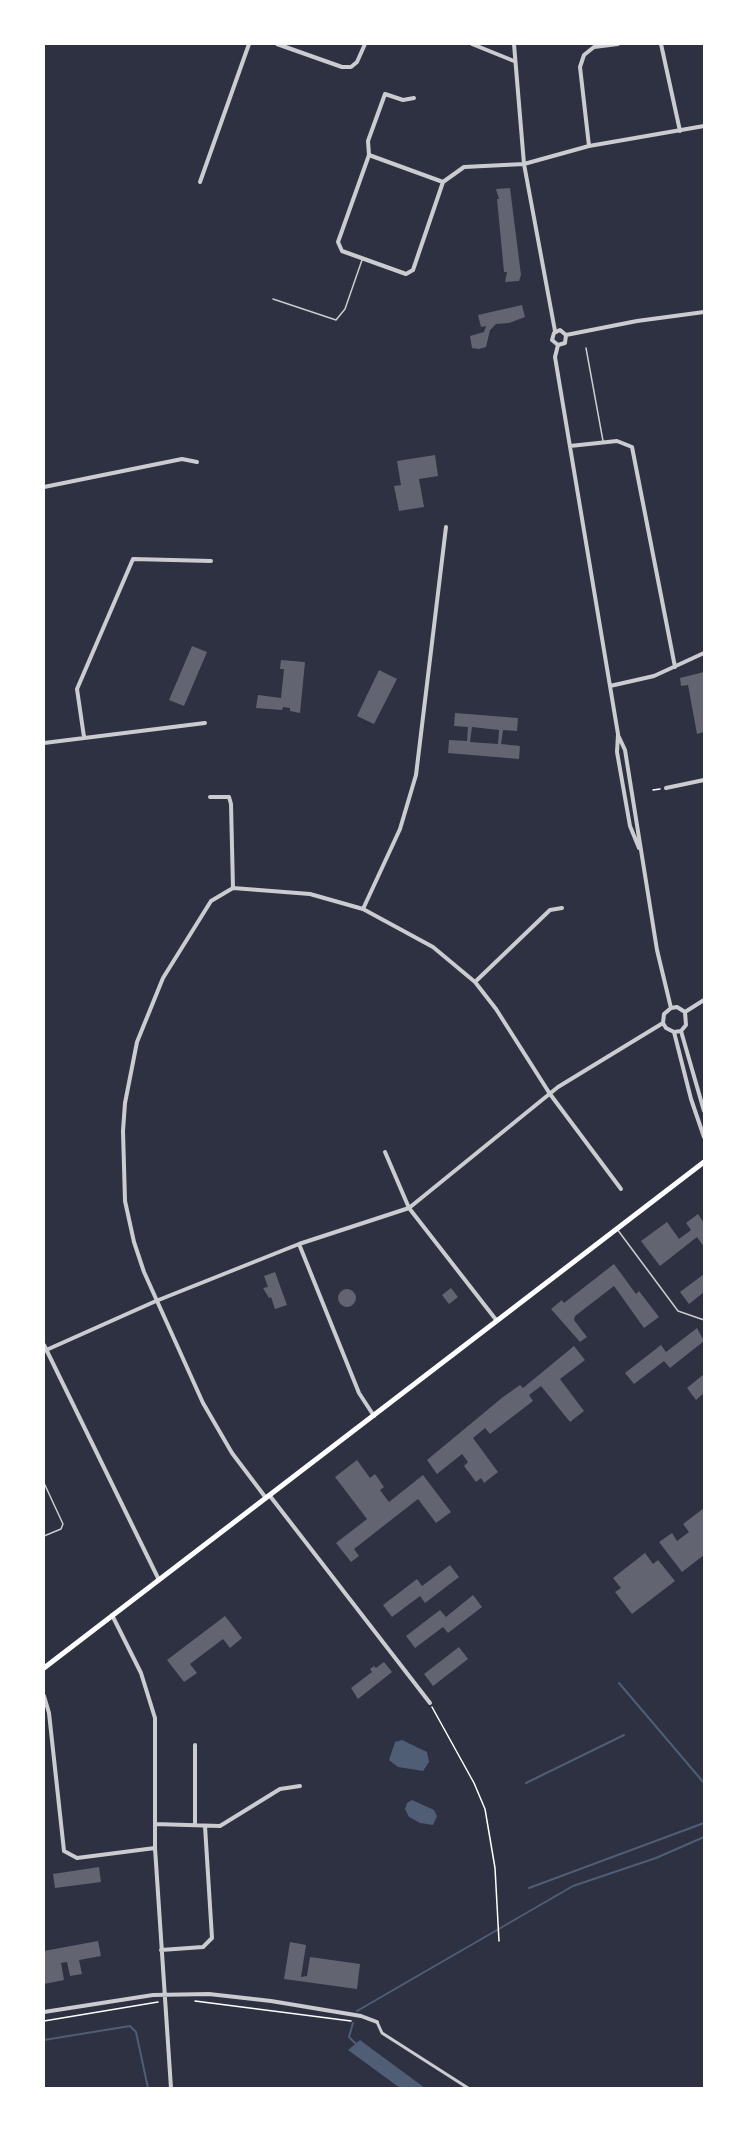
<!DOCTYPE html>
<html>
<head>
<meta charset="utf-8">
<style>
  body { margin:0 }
  #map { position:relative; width:748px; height:2132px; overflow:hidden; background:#2d3142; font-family:"Alegreya Sans",sans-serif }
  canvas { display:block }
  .frame { position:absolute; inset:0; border:45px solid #fff; pointer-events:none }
</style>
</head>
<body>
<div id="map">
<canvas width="748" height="2132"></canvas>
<div class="frame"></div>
</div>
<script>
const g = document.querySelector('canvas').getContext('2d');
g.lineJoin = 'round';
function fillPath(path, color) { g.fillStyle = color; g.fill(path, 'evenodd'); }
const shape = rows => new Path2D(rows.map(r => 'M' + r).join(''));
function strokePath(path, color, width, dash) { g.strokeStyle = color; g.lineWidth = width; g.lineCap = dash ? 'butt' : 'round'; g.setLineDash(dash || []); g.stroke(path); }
const water = shape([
  [402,1740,427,1752,429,1762,423,1771,398,1767,389,1760,395,1742],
  [412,1800,434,1810,437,1816,433,1825,420,1823,409,1817,405,1809,407,1803],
  [360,2040,372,2049,425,2088,400,2088,348,2050]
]);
const stream = shape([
  [619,1683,704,1783],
  [526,1783,624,1735],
  [529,1888,704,1823],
  [357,2011,573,1886,656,1858,704,1837],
  [353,2023,349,2037,356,2044],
  [44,2040,130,2026,136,2032,148,2088]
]);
const building = shape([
  [510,188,521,275,519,281,505,282,507,272,504,272,497,199,499,199,496,189],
  [522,305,525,317,509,323,496,324,490,330,486,347,479,349,472,348,470,336,484,332,486,326,481,327,478,315],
  [435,455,438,476,419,479,424,507,399,511,394,486,401,485,397,461],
  [192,646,207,652,184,706,169,700],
  [281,660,305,662,300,713,290,711,290,708,283,707,282,710,256,708,258,695,281,698,284,669,280,669],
  [379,670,397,679,374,724,357,716],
  [704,672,704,732,697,734,688,685,681,686,680,678],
  [455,713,518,718,517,731,503,730,501,744,520,746,519,759,448,753,449,740,467,741,468,727,454,726],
  [472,727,499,730,498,744,470,742],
  [698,1214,704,1223,704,1247,697,1237,660,1266,641,1241,667,1222,679,1239,691,1230,686,1223],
  [614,1264,636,1294,639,1291,659,1317,644,1328,614,1286,575,1316,574,1320,587,1337,580,1342,551,1309,562,1300,564,1303],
  [275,1272,287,1305,275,1309,271,1297,269,1298,263,1288,268,1287,264,1276],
  [704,1274,704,1292,689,1304,680,1292],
  [451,1288,458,1297,449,1304,442,1295],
  '338 1298a9 9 0 1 1 18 0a9 9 0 1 1-18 0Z',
  [697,1328,704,1341,670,1368,664,1361,634,1384,625,1373,661,1345,666,1352],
  [574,1346,585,1360,560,1379,584,1411,570,1422,541,1386,529,1395,533,1401,490,1434,485,1428,473,1438,498,1472,484,1483,481,1478,476,1482,464,1466,468,1462,462,1454,437,1474,427,1460,503,1397,520,1385,523,1388],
  [704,1374,704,1393,696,1400,687,1388],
  [357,1460,370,1478,375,1474,384,1487,380,1490,389,1502,423,1475,451,1512,436,1523,418,1499,354,1549,359,1556,351,1562,336,1543,367,1519,335,1477],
  [704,1508,704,1555,682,1572,659,1542,672,1533,677,1541,689,1532,683,1524],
  [645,1553,653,1564,658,1560,675,1581,632,1614,615,1592,621,1588,613,1578],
  [450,1565,459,1577,425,1603,420,1596,392,1617,383,1605,417,1579,422,1586],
  [473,1595,482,1607,448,1633,443,1627,415,1648,406,1636,440,1610,446,1617],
  [225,1616,242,1638,230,1648,223,1639,190,1664,197,1673,184,1682,167,1660],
  [459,1647,468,1659,433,1686,424,1674],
  [384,1662,392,1672,358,1699,351,1688,372,1672,370,1669,374,1666,376,1668],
  [99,1867,101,1882,55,1888,53,1874],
  [98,1941,101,1956,79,1960,82,1974,70,1976,67,1962,61,1963,64,1980,44,1984,44,1951],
  [290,1942,306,1945,301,1977,307,1976,310,1957,360,1964,357,1989,284,1979]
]);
const path = shape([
  [653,790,660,789],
  [432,1707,474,1783,485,1809,495,1868,499,1941],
  [195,2001,351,2021],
  [44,2021,158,2002]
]);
const service = shape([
  [273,299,336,320,345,309,362,260],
  [586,348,603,441],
  [617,1229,678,1311,704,1320],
  [44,1483,63,1524,61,1529,44,1536]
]);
const pedestrian = shape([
  [377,2022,382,2033,468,2088]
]);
const minor = shape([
  [277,44,342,67,351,67,357,62,365,44],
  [472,44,514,61],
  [514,44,524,164,555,331],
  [661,44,680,131],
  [589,146,580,67,584,55,594,47,618,44],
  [369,155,368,141,385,94,403,100,414,98],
  [200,182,249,44],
  [443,182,369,155,338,242,342,251,406,274,413,270,443,182,464,167,524,164,589,146,704,126],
  [566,335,637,321,704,312],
  [558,345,555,357,618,734,617,752,630,826,639,848],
  [558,345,552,340,554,333,560,330,566,335],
  [558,345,565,343,566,335],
  [570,446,617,441,632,447,675,667],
  [44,487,182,459,197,462],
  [610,686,654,676,704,653],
  [618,735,625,750,657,950,671,1008],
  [84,737,77,689,133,559,211,561],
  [44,743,205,723],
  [666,788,704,780],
  [210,797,229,797,231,804,233,888],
  [363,909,400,829,416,775,446,527],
  [475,982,550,910,562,908],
  [685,1012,704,1000],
  [663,1023,666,1028,674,1032,681,1031,686,1025,685,1012,677,1007,671,1008],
  [663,1023,664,1014,671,1008],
  [681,1031,704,1111],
  [674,1032,691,1099,704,1137],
  [385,1152,409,1208,497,1321],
  [299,1244,359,1393,374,1416],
  [44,1345,159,1580],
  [44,1351,156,1301,299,1244,409,1208,558,1087,663,1023],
  [270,1496,430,1703],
  [266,1498,232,1453,203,1403,144,1272,134,1242,125,1201,123,1131,125,1103,137,1042,163,978,211,901,233,888,310,894,363,909,433,947,475,982,496,1009,550,1094,621,1189],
  [112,1615,141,1673,155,1718,155,1848,171,2088],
  [44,1696,49,1713,64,1851,77,1858,155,1848],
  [195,1745,195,1825],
  [155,1824,220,1826,280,1789,300,1786],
  [161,1950,203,1947,212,1938,205,1826],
  [44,2012,153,1995,209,1994,271,2001,361,2016,377,2022]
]);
const secondary = shape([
  [44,1668,704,1162]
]);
fillPath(water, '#4f5d75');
strokePath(stream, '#4f5d75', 2);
fillPath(building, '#626471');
strokePath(path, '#fff', 1.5);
strokePath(service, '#caccd0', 1.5);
strokePath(pedestrian, '#caccd0', 3);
strokePath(minor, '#caccd0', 4);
strokePath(secondary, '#fff', 5);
</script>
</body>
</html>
